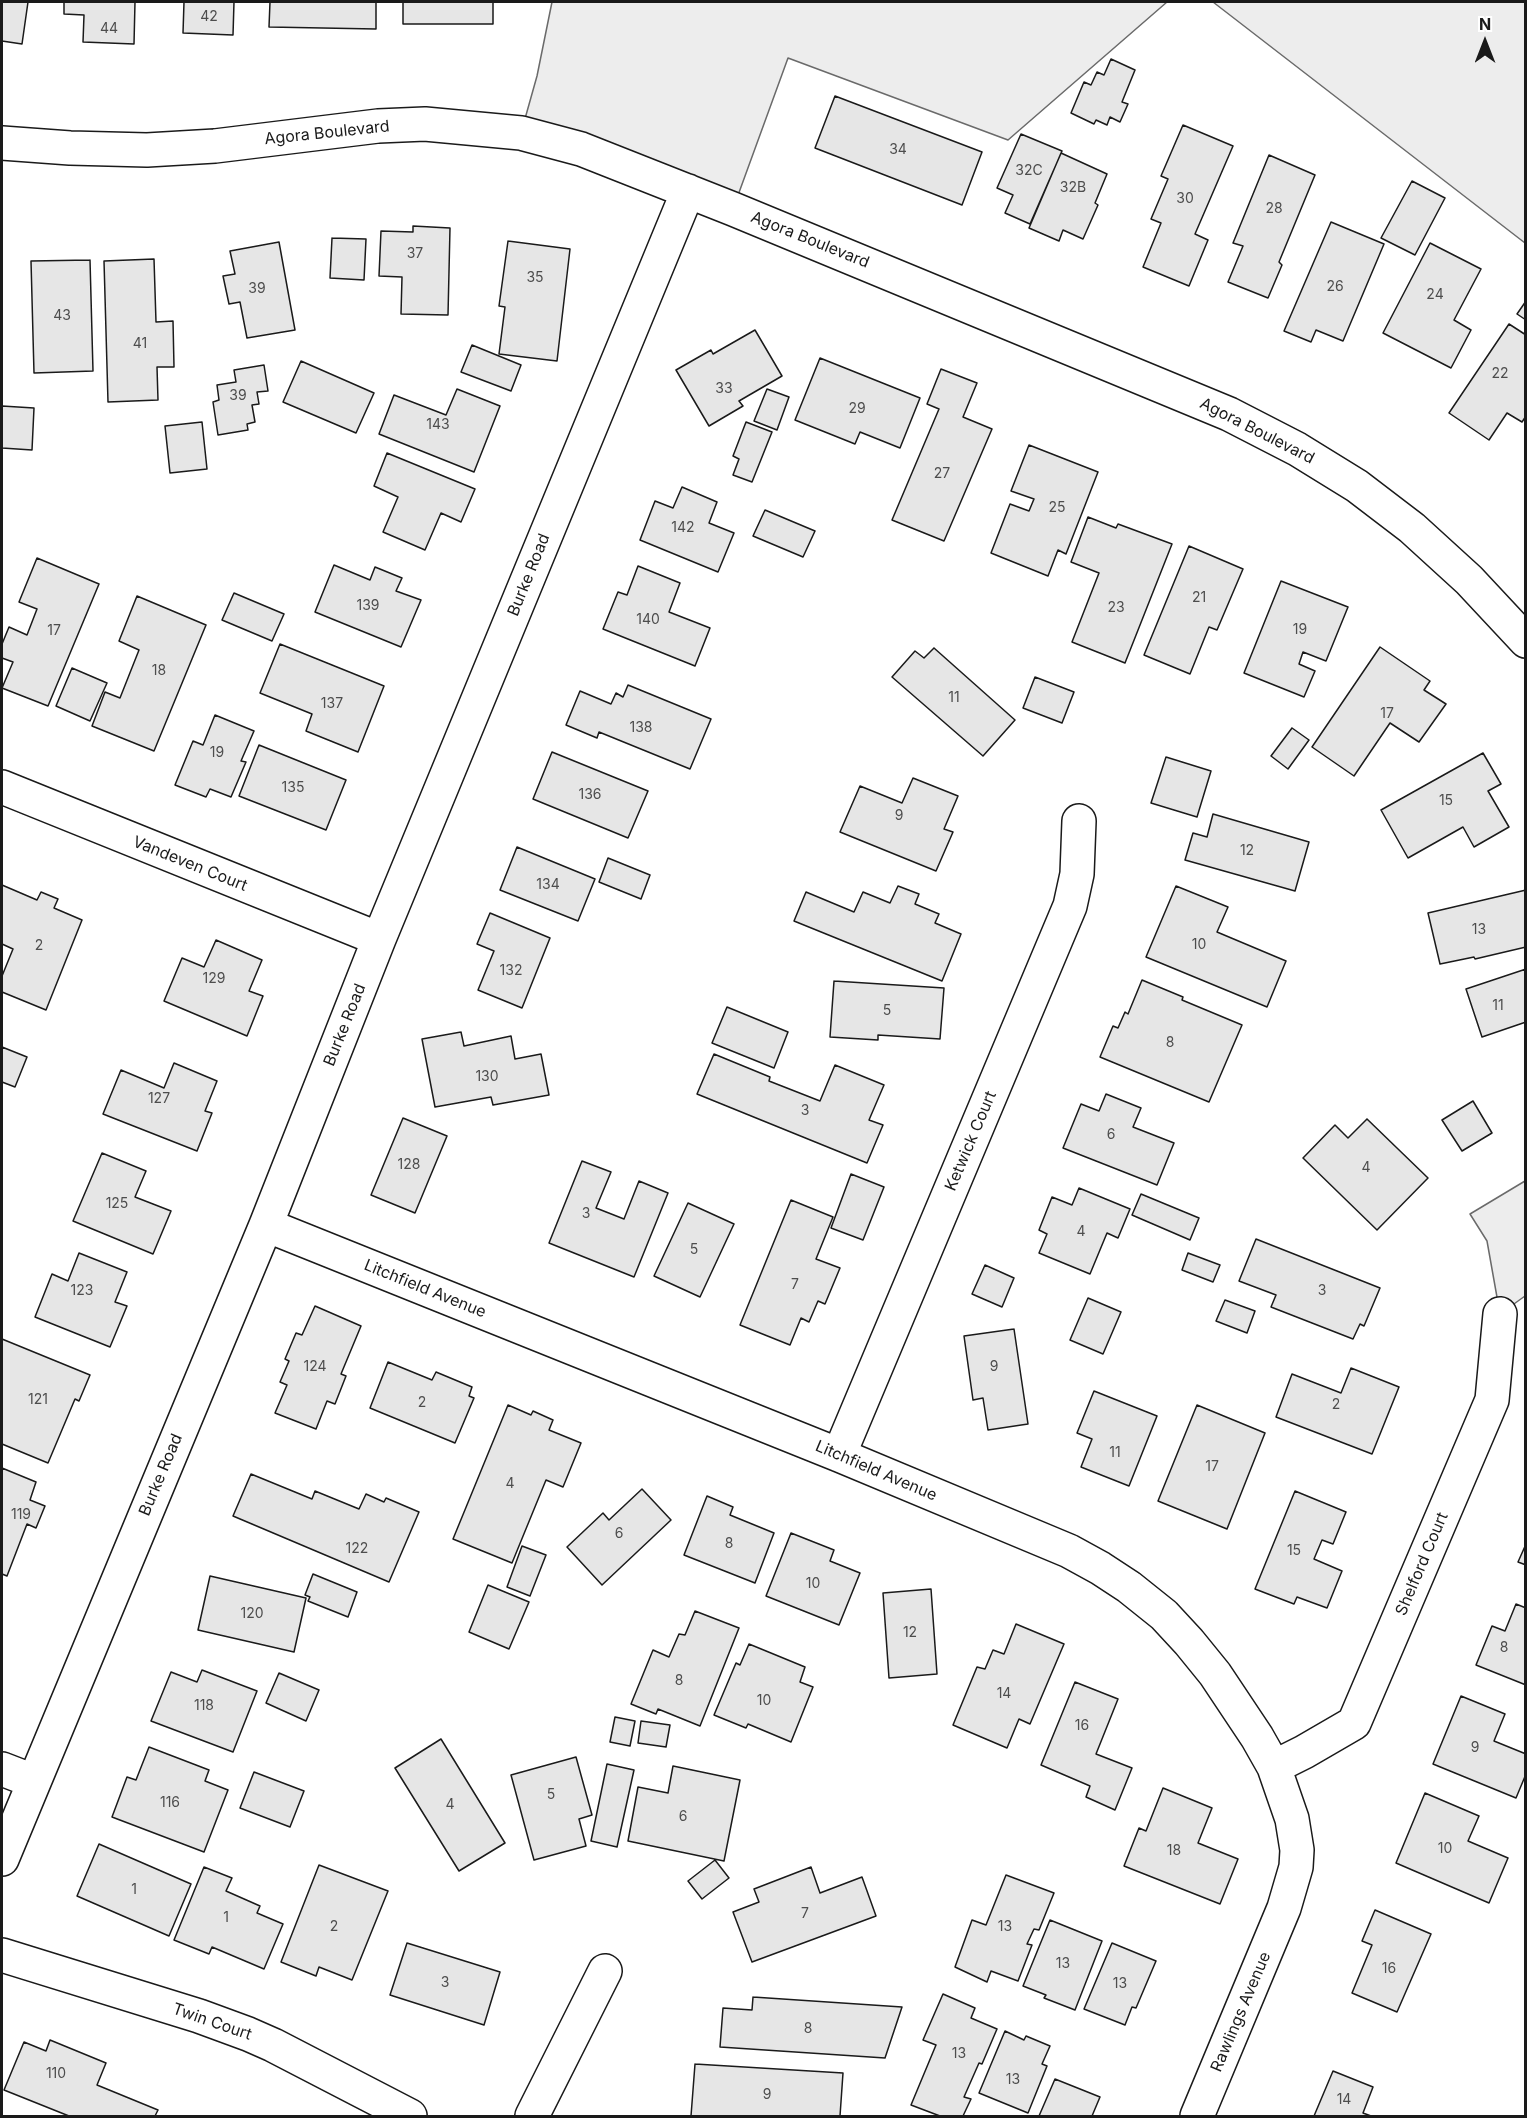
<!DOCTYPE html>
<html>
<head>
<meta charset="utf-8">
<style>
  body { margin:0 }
  #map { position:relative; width:1527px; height:2118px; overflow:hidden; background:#fff; font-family:Inter,sans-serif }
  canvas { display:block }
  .frame { position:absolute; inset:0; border:3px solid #1a1a1a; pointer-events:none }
  .north { position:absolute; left:1455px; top:12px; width:60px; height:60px; -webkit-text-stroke:4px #fff; paint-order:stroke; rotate:0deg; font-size:16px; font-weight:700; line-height:24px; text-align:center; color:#1a1a1a }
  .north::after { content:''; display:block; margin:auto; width:21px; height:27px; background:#1a1a1a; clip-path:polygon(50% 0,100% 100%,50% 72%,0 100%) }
</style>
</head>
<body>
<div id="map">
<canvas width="1527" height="2118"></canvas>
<div class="frame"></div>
<div class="north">N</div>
</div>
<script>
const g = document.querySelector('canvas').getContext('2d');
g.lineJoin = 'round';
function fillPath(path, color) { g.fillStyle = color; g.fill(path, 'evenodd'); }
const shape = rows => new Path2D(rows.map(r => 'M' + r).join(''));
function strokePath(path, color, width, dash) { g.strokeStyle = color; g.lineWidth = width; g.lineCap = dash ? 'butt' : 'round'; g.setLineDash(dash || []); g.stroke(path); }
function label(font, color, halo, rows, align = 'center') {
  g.font = font + ' Inter,sans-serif'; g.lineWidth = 4.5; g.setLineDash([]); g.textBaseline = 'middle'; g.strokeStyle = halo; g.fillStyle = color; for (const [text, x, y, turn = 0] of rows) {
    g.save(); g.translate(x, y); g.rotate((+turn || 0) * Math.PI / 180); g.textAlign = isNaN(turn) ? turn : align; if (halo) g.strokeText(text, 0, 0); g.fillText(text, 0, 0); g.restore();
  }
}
const built = shape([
  [552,2,1167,2,1008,140,788,58,733,209,521,133,537,76,552,2],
  [1213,2,1525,2,1525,243,1213,2],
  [1525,1181,1525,1296,1500,1314,1487,1241,1470,1214,1525,1181]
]);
const building = shape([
  [2,2,28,2,22,44,2,41,2,2],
  [64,2,135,2,134,44,83,42,84,15,64,14,64,2],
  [184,2,234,2,233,35,183,33,184,2],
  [270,2,376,2,376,29,269,27,270,2],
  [403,2,493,2,493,24,403,24,403,2],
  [1111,59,1135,70,1122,102,1128,104,1120,122,1110,117,1107,125,1096,120,1094,124,1071,113,1084,82,1091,85,1097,72,1104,75,1111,59],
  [835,96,982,152,962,205,815,148,835,96],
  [1183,125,1233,146,1195,234,1208,240,1189,286,1143,267,1161,223,1151,219,1168,179,1161,176,1183,125],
  [1021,134,1062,151,1030,224,1005,213,1013,195,997,188,1021,134],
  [1061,153,1107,174,1095,203,1098,205,1083,239,1063,230,1059,241,1029,228,1061,153],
  [1269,155,1315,175,1279,262,1282,265,1268,298,1228,282,1243,246,1233,243,1269,155],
  [1412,181,1445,198,1415,255,1381,238,1412,181],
  [1331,222,1384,244,1343,341,1316,330,1311,342,1284,331,1331,222],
  [413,226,450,228,448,315,401,314,402,277,379,276,381,231,413,232,413,226],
  [332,238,366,239,364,280,330,278,332,238],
  [508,241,570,249,557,361,499,354,505,307,499,306,508,241],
  [279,242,295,330,247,338,240,302,229,304,223,276,235,274,230,251,279,242],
  [1430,243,1481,269,1454,320,1471,330,1451,368,1383,333,1430,243],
  [154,259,156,322,173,321,174,367,157,367,158,400,108,402,104,261,154,259],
  [90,260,93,371,34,373,31,261,90,260],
  [1526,301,1526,320,1517,314,1526,301],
  [1509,324,1526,335,1526,416,1522,422,1507,413,1489,440,1449,413,1509,324],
  [755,330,782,376,739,401,743,406,709,426,676,370,711,350,713,354,755,330],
  [472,345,521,365,511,391,461,372,472,345],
  [820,358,920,398,900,448,860,432,855,444,795,420,820,358],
  [301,361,374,393,356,433,283,402,301,361],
  [264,365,268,391,257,392,259,404,252,405,255,422,247,424,248,430,218,435,213,402,219,400,217,385,236,382,234,370,264,365],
  [941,369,977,383,963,417,992,429,944,541,892,520,939,409,927,404,941,369],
  [457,389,500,406,474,472,379,434,394,395,446,415,457,389],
  [767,389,789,397,777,430,754,421,767,389],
  [2,406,34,408,32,450,2,448,2,406],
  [202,422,207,469,170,473,165,426,202,422],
  [746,422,772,432,752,482,733,475,739,459,733,456,746,422],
  [1029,445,1098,472,1066,554,1058,550,1048,576,991,553,1010,504,1029,511,1034,499,1011,491,1029,445],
  [387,453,475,489,461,522,441,513,425,550,383,532,398,497,374,486,387,453],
  [682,487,717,502,709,523,734,533,718,572,640,540,655,501,673,508,682,487],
  [765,510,815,531,803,557,753,536,765,510],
  [1088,517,1116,528,1118,524,1172,544,1125,663,1072,642,1099,573,1071,562,1088,517],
  [1189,546,1243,569,1217,630,1209,627,1190,674,1144,655,1189,546],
  [37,558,99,584,48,706,2,688,13,662,2,658,2,644,9,627,27,635,37,609,19,602,37,558],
  [334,565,370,580,375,567,402,578,396,591,421,600,401,647,315,612,334,565],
  [638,566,680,583,669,612,710,628,695,666,603,629,618,592,627,595,638,566],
  [1281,581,1348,607,1326,661,1303,652,1299,664,1315,671,1304,697,1244,673,1281,581],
  [234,593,284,614,272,641,222,620,234,593],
  [137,596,206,625,154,751,92,726,105,692,120,698,139,650,119,641,137,596],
  [280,644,384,686,358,752,306,731,312,714,260,693,280,644],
  [1380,647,1430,681,1424,690,1446,704,1419,742,1390,723,1354,776,1312,747,1380,647],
  [934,648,1015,720,983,756,892,677,915,651,924,658,934,648],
  [72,668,107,683,90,721,56,706,72,668],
  [1035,677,1074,692,1062,723,1023,708,1035,677],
  [628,685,711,719,690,769,599,732,597,738,566,725,580,691,611,704,616,693,623,697,628,685],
  [215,715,254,731,241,761,246,762,231,797,210,789,206,797,175,785,193,741,203,745,215,715],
  [1292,728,1309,740,1288,769,1271,756,1292,728],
  [259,745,346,780,326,830,239,796,259,745],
  [552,752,648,791,628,838,533,799,552,752],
  [1483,753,1501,784,1488,791,1509,827,1474,847,1463,827,1408,858,1381,810,1483,753],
  [1166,757,1211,771,1197,817,1151,803,1166,757],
  [913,778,958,796,944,829,953,832,936,871,840,832,860,786,902,803,913,778],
  [1213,814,1309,842,1295,891,1185,860,1193,833,1207,837,1213,814],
  [517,847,595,879,578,921,500,890,517,847],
  [608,858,650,875,641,899,599,882,608,858],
  [2,885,37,900,41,892,58,899,54,908,82,920,46,1010,2,992,2,976,13,949,2,944,2,885],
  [898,886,919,894,915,904,939,914,935,923,961,934,942,981,794,921,806,892,854,912,863,892,890,903,898,886],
  [1176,886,1228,907,1217,932,1286,961,1267,1007,1146,957,1176,886],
  [1526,890,1526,947,1475,959,1474,957,1440,964,1428,913,1526,890],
  [490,913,550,938,522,1008,478,990,494,951,477,944,490,913],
  [216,940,262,960,249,991,263,996,247,1036,164,1001,182,958,204,967,216,940],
  [1526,969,1526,1022,1482,1037,1466,989,1526,969],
  [1142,980,1183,997,1182,1000,1242,1025,1209,1102,1100,1057,1113,1026,1118,1028,1125,1012,1128,1014,1142,980],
  [834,981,944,988,940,1039,878,1035,878,1040,830,1037,834,981],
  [727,1007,788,1032,774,1068,712,1043,727,1007],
  [461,1032,464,1046,511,1036,515,1059,541,1054,549,1095,493,1105,491,1097,435,1107,422,1039,461,1032],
  [2,1047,27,1057,15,1087,2,1082,2,1047],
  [714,1054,770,1077,769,1081,820,1101,835,1065,884,1085,869,1120,883,1125,867,1163,697,1094,714,1054],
  [174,1063,217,1081,205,1111,212,1113,197,1151,103,1114,121,1070,164,1088,174,1063],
  [1106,1094,1141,1108,1133,1127,1174,1143,1157,1185,1063,1148,1081,1104,1099,1111,1106,1094],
  [1473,1101,1492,1133,1462,1151,1442,1120,1473,1101],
  [403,1118,447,1136,415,1213,371,1195,403,1118],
  [1367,1119,1428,1178,1377,1230,1303,1158,1335,1125,1348,1138,1367,1119],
  [102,1153,146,1171,135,1197,171,1211,153,1254,73,1221,102,1153],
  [582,1161,611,1172,596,1208,624,1219,639,1181,668,1193,634,1277,549,1243,582,1161],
  [851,1174,884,1187,863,1240,831,1228,851,1174],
  [1079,1188,1130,1209,1118,1238,1107,1233,1090,1274,1039,1253,1047,1234,1039,1230,1052,1197,1072,1205,1079,1188],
  [1141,1194,1199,1218,1190,1240,1132,1215,1141,1194],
  [791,1200,833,1217,816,1259,840,1268,825,1304,818,1301,809,1322,801,1318,790,1345,740,1325,791,1200],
  [688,1203,734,1224,700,1297,654,1276,688,1203],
  [1256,1239,1380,1288,1364,1326,1360,1324,1353,1339,1271,1307,1276,1295,1239,1281,1256,1239],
  [79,1253,127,1272,115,1302,127,1306,110,1347,35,1317,52,1274,68,1281,79,1253],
  [1188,1253,1220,1265,1213,1282,1182,1270,1188,1253],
  [985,1265,1014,1278,1002,1307,972,1294,985,1265],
  [1088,1298,1121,1312,1103,1354,1070,1340,1088,1298],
  [1225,1300,1255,1311,1247,1333,1216,1321,1225,1300],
  [315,1306,361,1326,341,1374,346,1376,335,1404,327,1401,316,1429,275,1413,287,1385,280,1382,289,1361,285,1359,296,1333,302,1335,315,1306],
  [1014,1329,1028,1424,988,1430,983,1398,973,1400,964,1336,1014,1329],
  [2,1339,90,1375,79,1401,75,1399,48,1463,2,1444,2,1339],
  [388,1362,432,1380,436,1372,472,1387,469,1396,474,1398,455,1443,370,1408,388,1362],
  [1351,1368,1399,1387,1372,1454,1276,1417,1292,1374,1341,1393,1351,1368],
  [1094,1391,1157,1416,1129,1486,1081,1467,1092,1439,1077,1433,1094,1391],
  [508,1405,531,1415,533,1411,553,1420,549,1430,581,1443,563,1487,546,1480,512,1563,453,1539,508,1405],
  [1197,1405,1265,1433,1227,1529,1158,1501,1197,1405],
  [2,1468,36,1482,30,1500,45,1506,36,1528,27,1524,7,1576,2,1574,2,1468],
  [251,1474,312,1499,315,1491,359,1509,366,1494,384,1502,386,1498,419,1512,389,1582,233,1516,251,1474],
  [642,1489,671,1520,602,1585,567,1547,603,1513,609,1520,642,1489],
  [1295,1491,1346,1512,1333,1544,1322,1540,1314,1559,1342,1571,1327,1608,1297,1597,1294,1604,1255,1589,1295,1491],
  [707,1496,733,1507,730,1515,774,1533,755,1583,684,1555,707,1496],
  [791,1533,834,1550,830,1561,860,1573,839,1625,766,1596,791,1533],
  [1526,1544,1526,1565,1518,1562,1526,1544],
  [522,1546,546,1555,530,1596,507,1587,522,1546],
  [313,1574,357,1592,348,1617,308,1601,310,1597,305,1595,313,1574],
  [210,1576,306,1598,294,1652,198,1630,210,1576],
  [488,1585,529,1602,509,1649,469,1632,488,1585],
  [931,1589,937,1674,889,1678,883,1593,931,1589],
  [1516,1604,1526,1608,1526,1685,1476,1665,1492,1626,1505,1631,1516,1604],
  [695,1611,739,1628,700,1726,658,1709,656,1714,631,1704,653,1650,669,1657,679,1634,685,1635,695,1611],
  [1016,1624,1064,1644,1030,1724,1019,1719,1007,1748,953,1725,977,1667,985,1669,993,1650,1004,1654,1016,1624],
  [749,1644,805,1667,800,1682,813,1687,791,1742,748,1724,746,1728,714,1715,736,1663,740,1665,749,1644],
  [202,1670,257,1691,233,1752,151,1721,171,1672,197,1682,202,1670],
  [279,1673,319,1690,306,1721,266,1703,279,1673],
  [1075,1682,1118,1699,1096,1754,1132,1768,1115,1810,1086,1797,1090,1786,1041,1765,1075,1682],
  [1461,1696,1505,1714,1494,1741,1526,1754,1526,1774,1516,1798,1433,1764,1461,1696],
  [615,1717,635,1721,630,1746,610,1742,615,1717],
  [641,1721,670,1725,666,1747,638,1743,641,1721],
  [441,1739,505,1843,459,1871,395,1768,441,1739],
  [149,1747,209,1770,205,1781,228,1790,204,1852,112,1817,127,1777,136,1780,149,1747],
  [576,1757,592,1815,579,1819,586,1846,534,1860,511,1775,576,1757],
  [607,1764,634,1770,617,1847,591,1841,607,1764],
  [673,1766,740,1780,724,1861,628,1841,638,1787,668,1793,673,1766],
  [254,1772,304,1791,290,1827,240,1808,254,1772],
  [1163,1788,1212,1808,1198,1843,1238,1859,1220,1904,1124,1866,1139,1828,1146,1831,1163,1788],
  [1425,1793,1479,1816,1468,1841,1508,1858,1489,1903,1396,1863,1425,1793],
  [99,1844,191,1884,169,1936,77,1896,99,1844],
  [715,1860,729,1878,702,1899,688,1881,715,1860],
  [319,1865,388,1891,352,1980,319,1967,316,1976,281,1962,319,1865],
  [204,1867,232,1878,226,1891,260,1906,257,1913,283,1924,264,1969,212,1947,209,1954,174,1940,204,1867],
  [811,1867,820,1893,862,1877,876,1916,752,1962,733,1912,759,1902,754,1889,811,1867],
  [1006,1875,1054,1893,1039,1930,1034,1929,1027,1944,1032,1945,1018,1981,991,1971,987,1982,955,1967,972,1920,986,1925,1006,1875],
  [1375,1910,1431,1934,1397,2012,1352,1993,1372,1945,1362,1941,1375,1910],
  [1050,1920,1102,1941,1075,2010,1044,1998,1046,1995,1023,1986,1050,1920],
  [407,1943,500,1972,484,2025,390,1995,407,1943],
  [1112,1943,1156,1961,1136,2008,1132,2007,1125,2025,1084,2009,1112,1943],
  [943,1994,975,2008,971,2018,997,2029,982,2064,979,2063,964,2097,971,2099,963,2116,940,2116,911,2105,936,2045,923,2040,943,1994],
  [753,1997,902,2007,885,2058,720,2047,723,2008,752,2010,753,1997],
  [1005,2031,1024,2040,1026,2036,1050,2046,1042,2064,1047,2066,1028,2113,979,2093,1005,2031],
  [50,2040,106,2063,97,2085,158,2110,155,2116,69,2116,4,2090,24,2042,46,2051,50,2040],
  [695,2064,843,2073,840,2116,691,2116,695,2064],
  [1333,2071,1373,2087,1363,2113,1371,2116,1314,2116,1333,2071],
  [1055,2079,1100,2097,1092,2116,1039,2116,1055,2079]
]);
const street = shape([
  [2,143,70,148,147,150,215,146,378,126,425,124,521,133,581,149,733,209,1229,414,1297,449,1357,486,1412,528,1469,580,1526,641],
  [2,787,379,939],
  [266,1225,839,1455,1069,1551,1100,1568,1129,1587,1164,1615,1189,1642,1215,1674,1257,1737,1274,1767,1292,1819,1297,1850,1296,1867,1284,1908,1197,2116],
  [839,1455,1070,906,1077,874,1079,821],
  [1274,1767,1304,1752,1354,1723,1492,1400,1500,1314],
  [2,1769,33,1781],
  [2,1859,266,1225,379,939,688,191],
  [2,1955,199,2016,248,2034,273,2045,410,2116],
  [532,2116,605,1971]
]);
const numberNames = [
  ["42",209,17],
  ["44",109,29],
  ["34",898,150],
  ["32C",1029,171],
  ["32B",1073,188],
  ["30",1185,199],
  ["28",1274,209],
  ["37",415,254],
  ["35",535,278],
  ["26",1335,287],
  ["39",257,289],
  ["24",1435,295],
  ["43",62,316],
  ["41",140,344],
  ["22",1500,374],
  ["33",724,389],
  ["39",238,396],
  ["29",857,409],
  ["143",438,425],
  ["27",942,474],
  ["25",1057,508],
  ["142",683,528],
  ["21",1199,598],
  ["139",368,606],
  ["23",1116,608],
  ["140",648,620],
  ["19",1300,630],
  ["17",54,631],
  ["18",159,671],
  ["11",954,698],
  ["137",332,704],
  ["17",1387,714],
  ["138",641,728],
  ["19",217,753],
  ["135",293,788],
  ["136",590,795],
  ["15",1446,801],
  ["9",899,816],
  ["12",1247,851],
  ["134",548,885],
  ["13",1479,930],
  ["10",1199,945],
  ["2",39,946],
  ["132",511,971],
  ["129",214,979],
  ["11",1498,1006],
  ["5",887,1011],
  ["8",1170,1043],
  ["130",487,1077],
  ["127",159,1099],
  ["3",805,1111],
  ["6",1111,1135],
  ["128",409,1165],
  ["4",1366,1168],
  ["125",117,1204],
  ["3",586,1214],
  ["4",1081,1232],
  ["5",694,1250],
  ["7",795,1285],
  ["123",82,1291],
  ["3",1322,1291],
  ["124",315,1367],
  ["9",994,1367],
  ["121",38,1400],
  ["2",422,1403],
  ["2",1336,1405],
  ["11",1115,1453],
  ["17",1212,1467],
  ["4",510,1484],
  ["119",21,1515],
  ["6",619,1534],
  ["8",729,1544],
  ["122",357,1549],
  ["15",1294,1551],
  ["10",813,1584],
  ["120",252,1614],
  ["12",910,1633],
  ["8",1504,1648],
  ["8",679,1681],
  ["14",1004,1694],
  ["10",764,1701],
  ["118",204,1706],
  ["16",1082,1726],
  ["9",1475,1748],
  ["5",551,1795],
  ["116",170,1803],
  ["4",450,1805],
  ["6",683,1817],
  ["10",1445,1849],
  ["18",1174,1851],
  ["1",134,1890],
  ["7",805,1914],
  ["1",226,1918],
  ["2",334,1927],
  ["13",1005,1927],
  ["13",1063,1964],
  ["16",1389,1969],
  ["3",445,1983],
  ["13",1120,1984],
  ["8",808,2029],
  ["13",959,2054],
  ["110",56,2074],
  ["13",1013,2080],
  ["9",767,2095],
  ["14",1344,2100]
];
const streetNames = [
  ["Agora Boulevard",327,133,-6],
  ["Agora Boulevard",810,240,22],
  ["Agora Boulevard",1257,431,27],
  ["Burke Road",529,575,-68],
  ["Vandeven Court",190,864,22],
  ["Burke Road",345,1025,-68],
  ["Ketwick Court",971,1141,-67],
  ["Litchfield Avenue",425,1289,22],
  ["Litchfield Avenue",876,1471,23],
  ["Burke Road",161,1475,-67],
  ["Shelford Court",1422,1564,-67],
  ["Rawlings Avenue",1241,2012,-67],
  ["Twin Court",212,2022,19]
];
fillPath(built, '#ededed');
strokePath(built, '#6a6a6a', 1.5);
fillPath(building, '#e6e6e6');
strokePath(building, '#1a1a1a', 1.5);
strokePath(street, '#1a1a1a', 36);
strokePath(street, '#fff', 33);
label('14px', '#4d4d4d', null, numberNames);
label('16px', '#1a1a1a', '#fff', streetNames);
</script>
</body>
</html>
